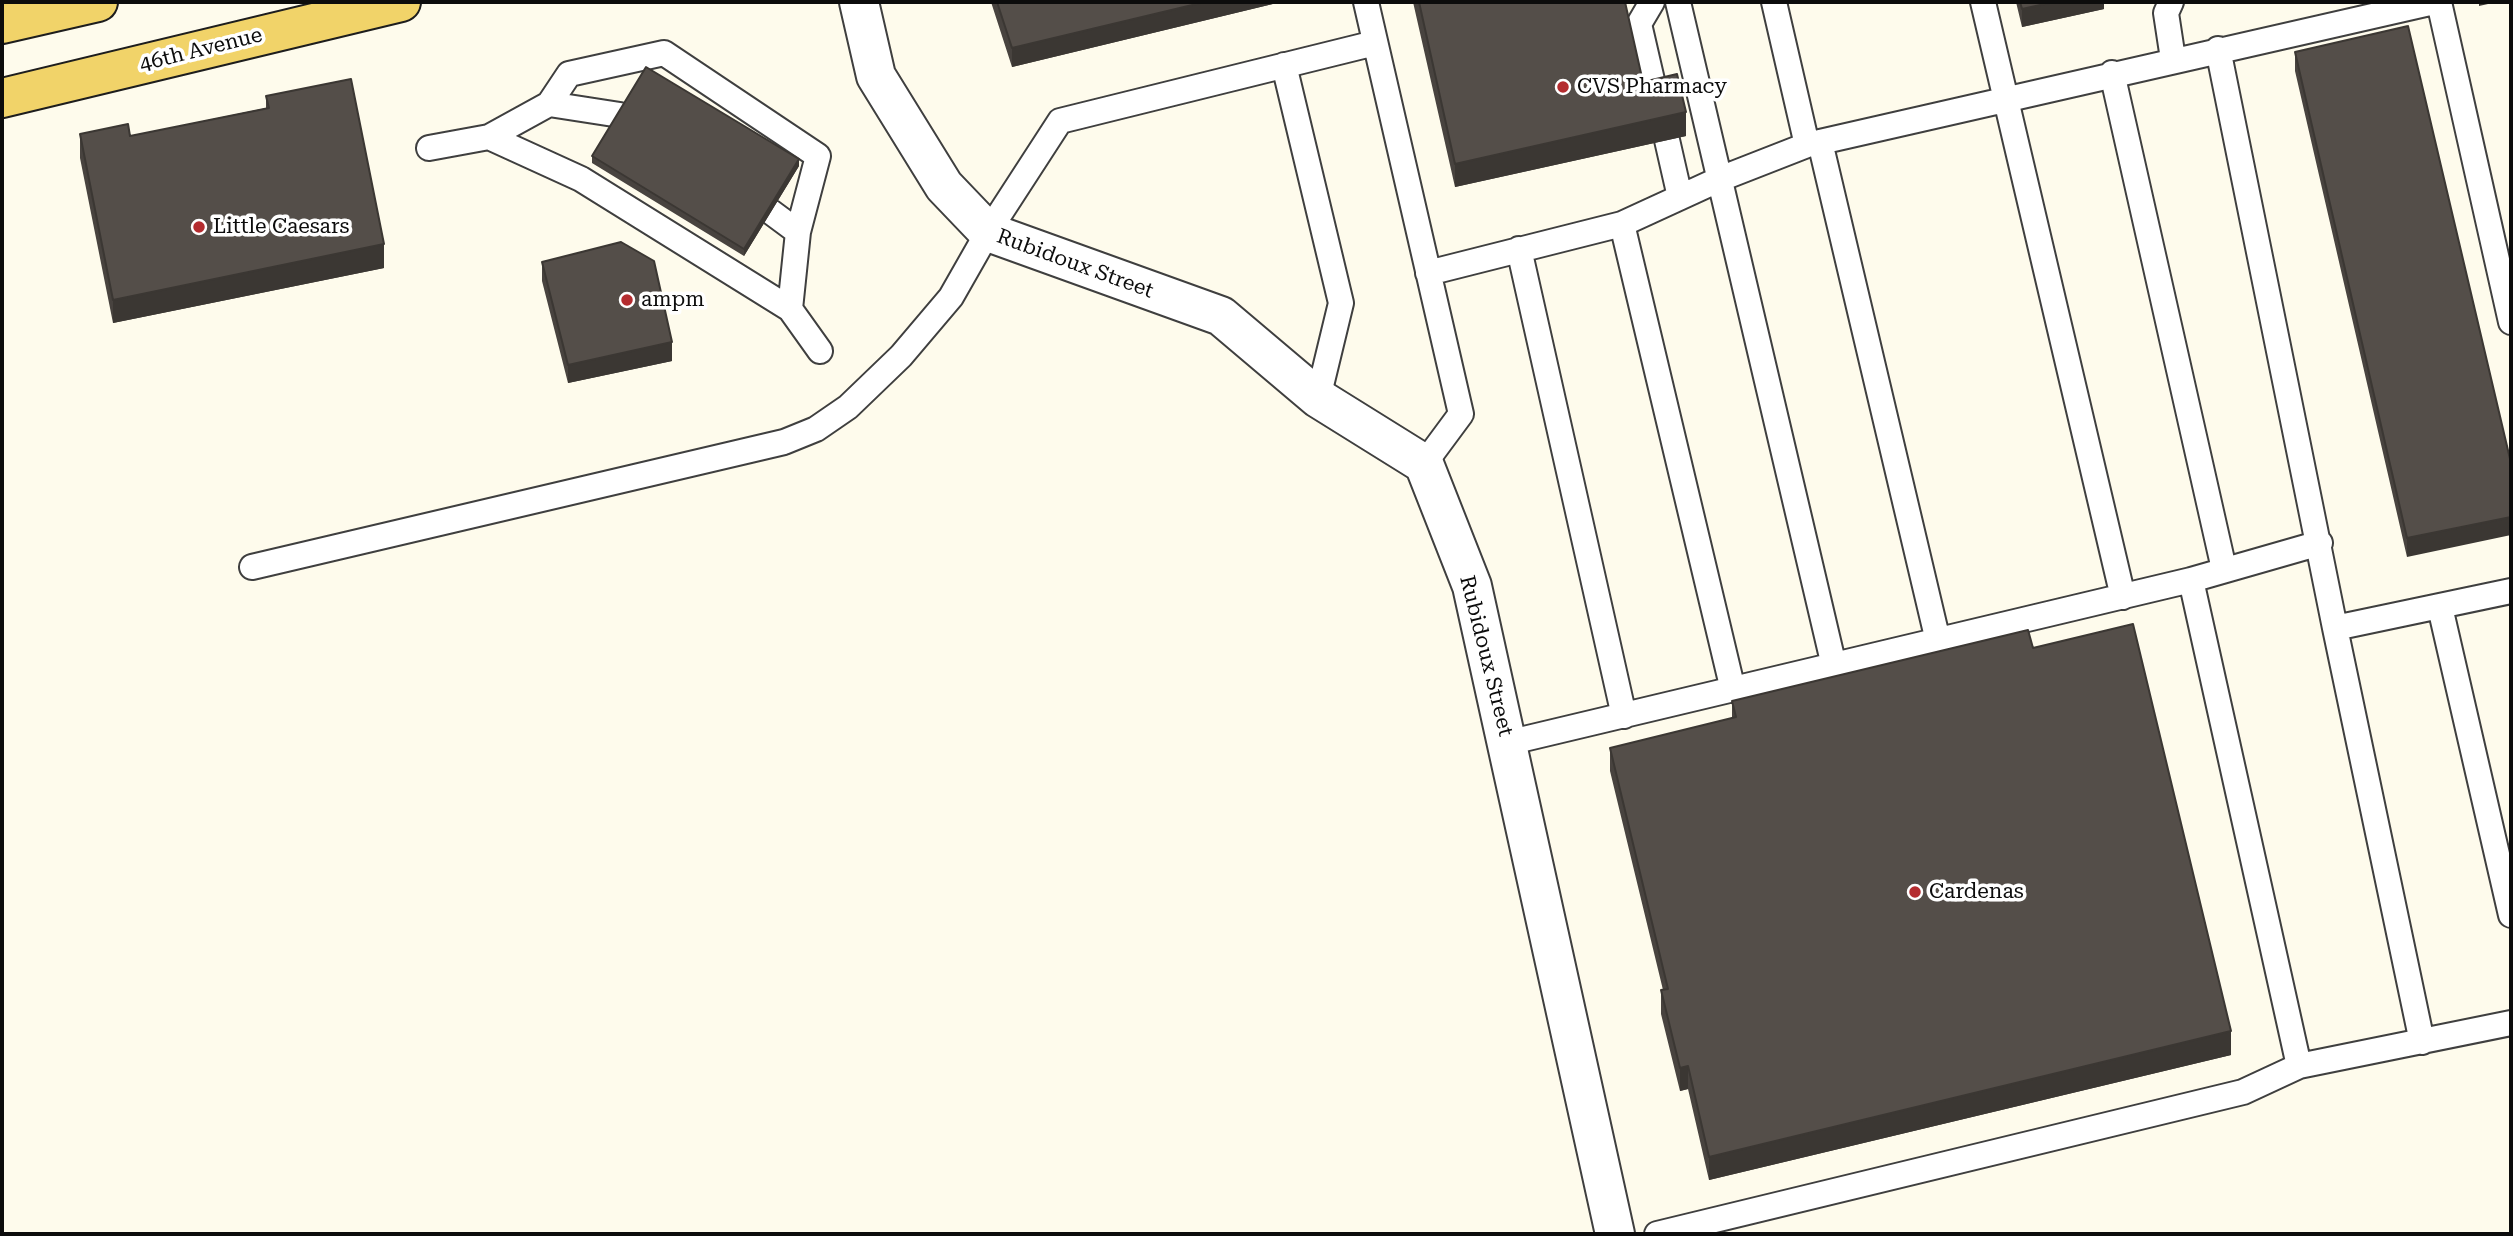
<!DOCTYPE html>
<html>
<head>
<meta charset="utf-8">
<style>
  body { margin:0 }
  #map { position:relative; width:2513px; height:1236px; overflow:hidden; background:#fefbec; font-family:"Roboto Serif",serif }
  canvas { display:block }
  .frame { position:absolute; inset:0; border:4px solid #0c0c0c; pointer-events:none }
</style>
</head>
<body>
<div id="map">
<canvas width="2513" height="1236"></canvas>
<div class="frame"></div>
</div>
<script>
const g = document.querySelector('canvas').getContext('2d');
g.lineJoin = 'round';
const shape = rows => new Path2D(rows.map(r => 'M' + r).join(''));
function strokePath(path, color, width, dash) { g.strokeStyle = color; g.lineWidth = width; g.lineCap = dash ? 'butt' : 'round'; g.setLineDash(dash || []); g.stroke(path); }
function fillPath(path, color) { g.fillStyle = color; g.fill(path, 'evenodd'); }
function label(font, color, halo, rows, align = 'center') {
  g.font = font + ' "Roboto Serif",serif'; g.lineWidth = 7; g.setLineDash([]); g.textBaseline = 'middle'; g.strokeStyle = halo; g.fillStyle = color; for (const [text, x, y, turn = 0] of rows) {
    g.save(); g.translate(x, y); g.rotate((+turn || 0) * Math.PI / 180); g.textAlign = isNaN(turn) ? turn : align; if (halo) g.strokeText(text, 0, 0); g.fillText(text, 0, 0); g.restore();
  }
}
const lane = shape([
  [1366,2,1461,414,1424,464],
  [1652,2,1639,24,1657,102],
  [1678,2,1834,666],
  [1774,2,1807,145],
  [1983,2,2123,597],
  [2171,2,2166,13,2173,59],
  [2439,2,2511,322],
  [2218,49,2335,628,2511,591],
  [1284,65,1341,303,1318,398],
  [2112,73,2224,569],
  [549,104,569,74,664,53,818,156,798,232],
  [489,137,549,104,620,115],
  [1667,140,1680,197],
  [1820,142,1938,641],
  [429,148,489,137,581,179,790,309,820,351],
  [771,212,798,232,790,309],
  [1622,224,1733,690],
  [1519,249,1624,716],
  [1428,273,1622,224,1720,179,1807,145,2434,2],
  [2320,543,2191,580,2299,1066,2511,1023],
  [252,567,784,442,816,429,848,407,901,356,951,297,988,232,1060,121,1375,43],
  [2440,607,2511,915],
  [2335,628,2422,1042],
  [1507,743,2191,580],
  [1657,1234,2243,1092,2299,1066]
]);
const street = shape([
  [859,2,876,76,944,186,988,232,1221,316,1318,398,1424,464,1472,586,1615,1234]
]);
const primary = shape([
  [2,24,98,2],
  [2,98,401,2]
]);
const wall = shape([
  [991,2,1281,2,1012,67],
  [1413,2,1625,2,1643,82,1686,136,1455,187],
  [2016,2,2104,2,2104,9,2022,27],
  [2408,26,2407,557,2295,71,2295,52],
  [266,96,384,268,113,323,80,158,80,134,130,136,266,108],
  [592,156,799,166,744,256,592,163],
  [542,262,672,361,568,383,542,281],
  [2033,648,2231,1055,1709,1180,1688,1089,1680,1091,1661,1014,1661,990,1663,990,1610,771,1610,748,1732,718,1732,701]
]);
const shadedWall = shape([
  [1205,2,1281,2,1012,67,1012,48],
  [2054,2,2104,2,2104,9,2022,27,2022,9],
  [2479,2,2497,2,2479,6],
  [1686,112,1686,136,1455,187,1455,164],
  [799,159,799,166,744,256,744,249],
  [384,244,384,268,113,323,113,300],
  [672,342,672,361,568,383,568,365],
  [2511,517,2511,535,2407,557,2407,538],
  [2231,1031,2231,1055,1709,1180,1709,1157],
  [1688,1066,1688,1089,1680,1091,1680,1068]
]);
const building = shape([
  [997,2,1205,2,1012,48,997,2],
  [1419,2,1625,2,1643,82,1677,74,1686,112,1455,164,1419,2],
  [2020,2,2054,2,2022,9,2020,2],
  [2408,26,2511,463,2511,517,2407,538,2295,52,2408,26],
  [646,67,799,159,744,249,592,156,646,67],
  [351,79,384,244,113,300,80,134,128,124,130,136,269,108,266,96,351,79],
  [621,242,654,261,672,342,568,365,542,262,621,242],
  [2133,624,2231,1031,1709,1157,1688,1066,1680,1068,1661,990,1668,989,1610,748,1736,717,1732,701,2028,630,2033,648,2133,624]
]);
const markers = [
  [1563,87,7,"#b42c2f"],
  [199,227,7,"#b42c2f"],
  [627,300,7,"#b42c2f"],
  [1915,892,7,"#b42c2f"]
];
const streetNames = [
  ["46th Avenue",201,50,-14],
  ["Rubidoux Street",1075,264,20],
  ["Rubidoux Street",1486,656,76]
];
const poiNames = [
  ["CVS Pharmacy",1577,87],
  ["Little Caesars",213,227],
  ["ampm",641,300],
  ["Cardenas",1929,892]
];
strokePath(lane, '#3f3f3f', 28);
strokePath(street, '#3f3f3f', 42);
strokePath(primary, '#1d1d1d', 42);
strokePath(lane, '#fff', 24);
strokePath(street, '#fff', 38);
strokePath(primary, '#f1d369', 38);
fillPath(wall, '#48433f');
fillPath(shadedWall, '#3b3733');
fillPath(building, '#544e49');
strokePath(building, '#3b3733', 2);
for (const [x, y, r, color] of markers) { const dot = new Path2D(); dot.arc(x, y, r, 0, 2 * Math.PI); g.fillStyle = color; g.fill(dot); strokePath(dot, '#fff', 2.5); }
label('21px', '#0c0c0c', '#fff', streetNames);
label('21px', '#0c0c0c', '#fff', poiNames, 'left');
</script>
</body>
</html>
